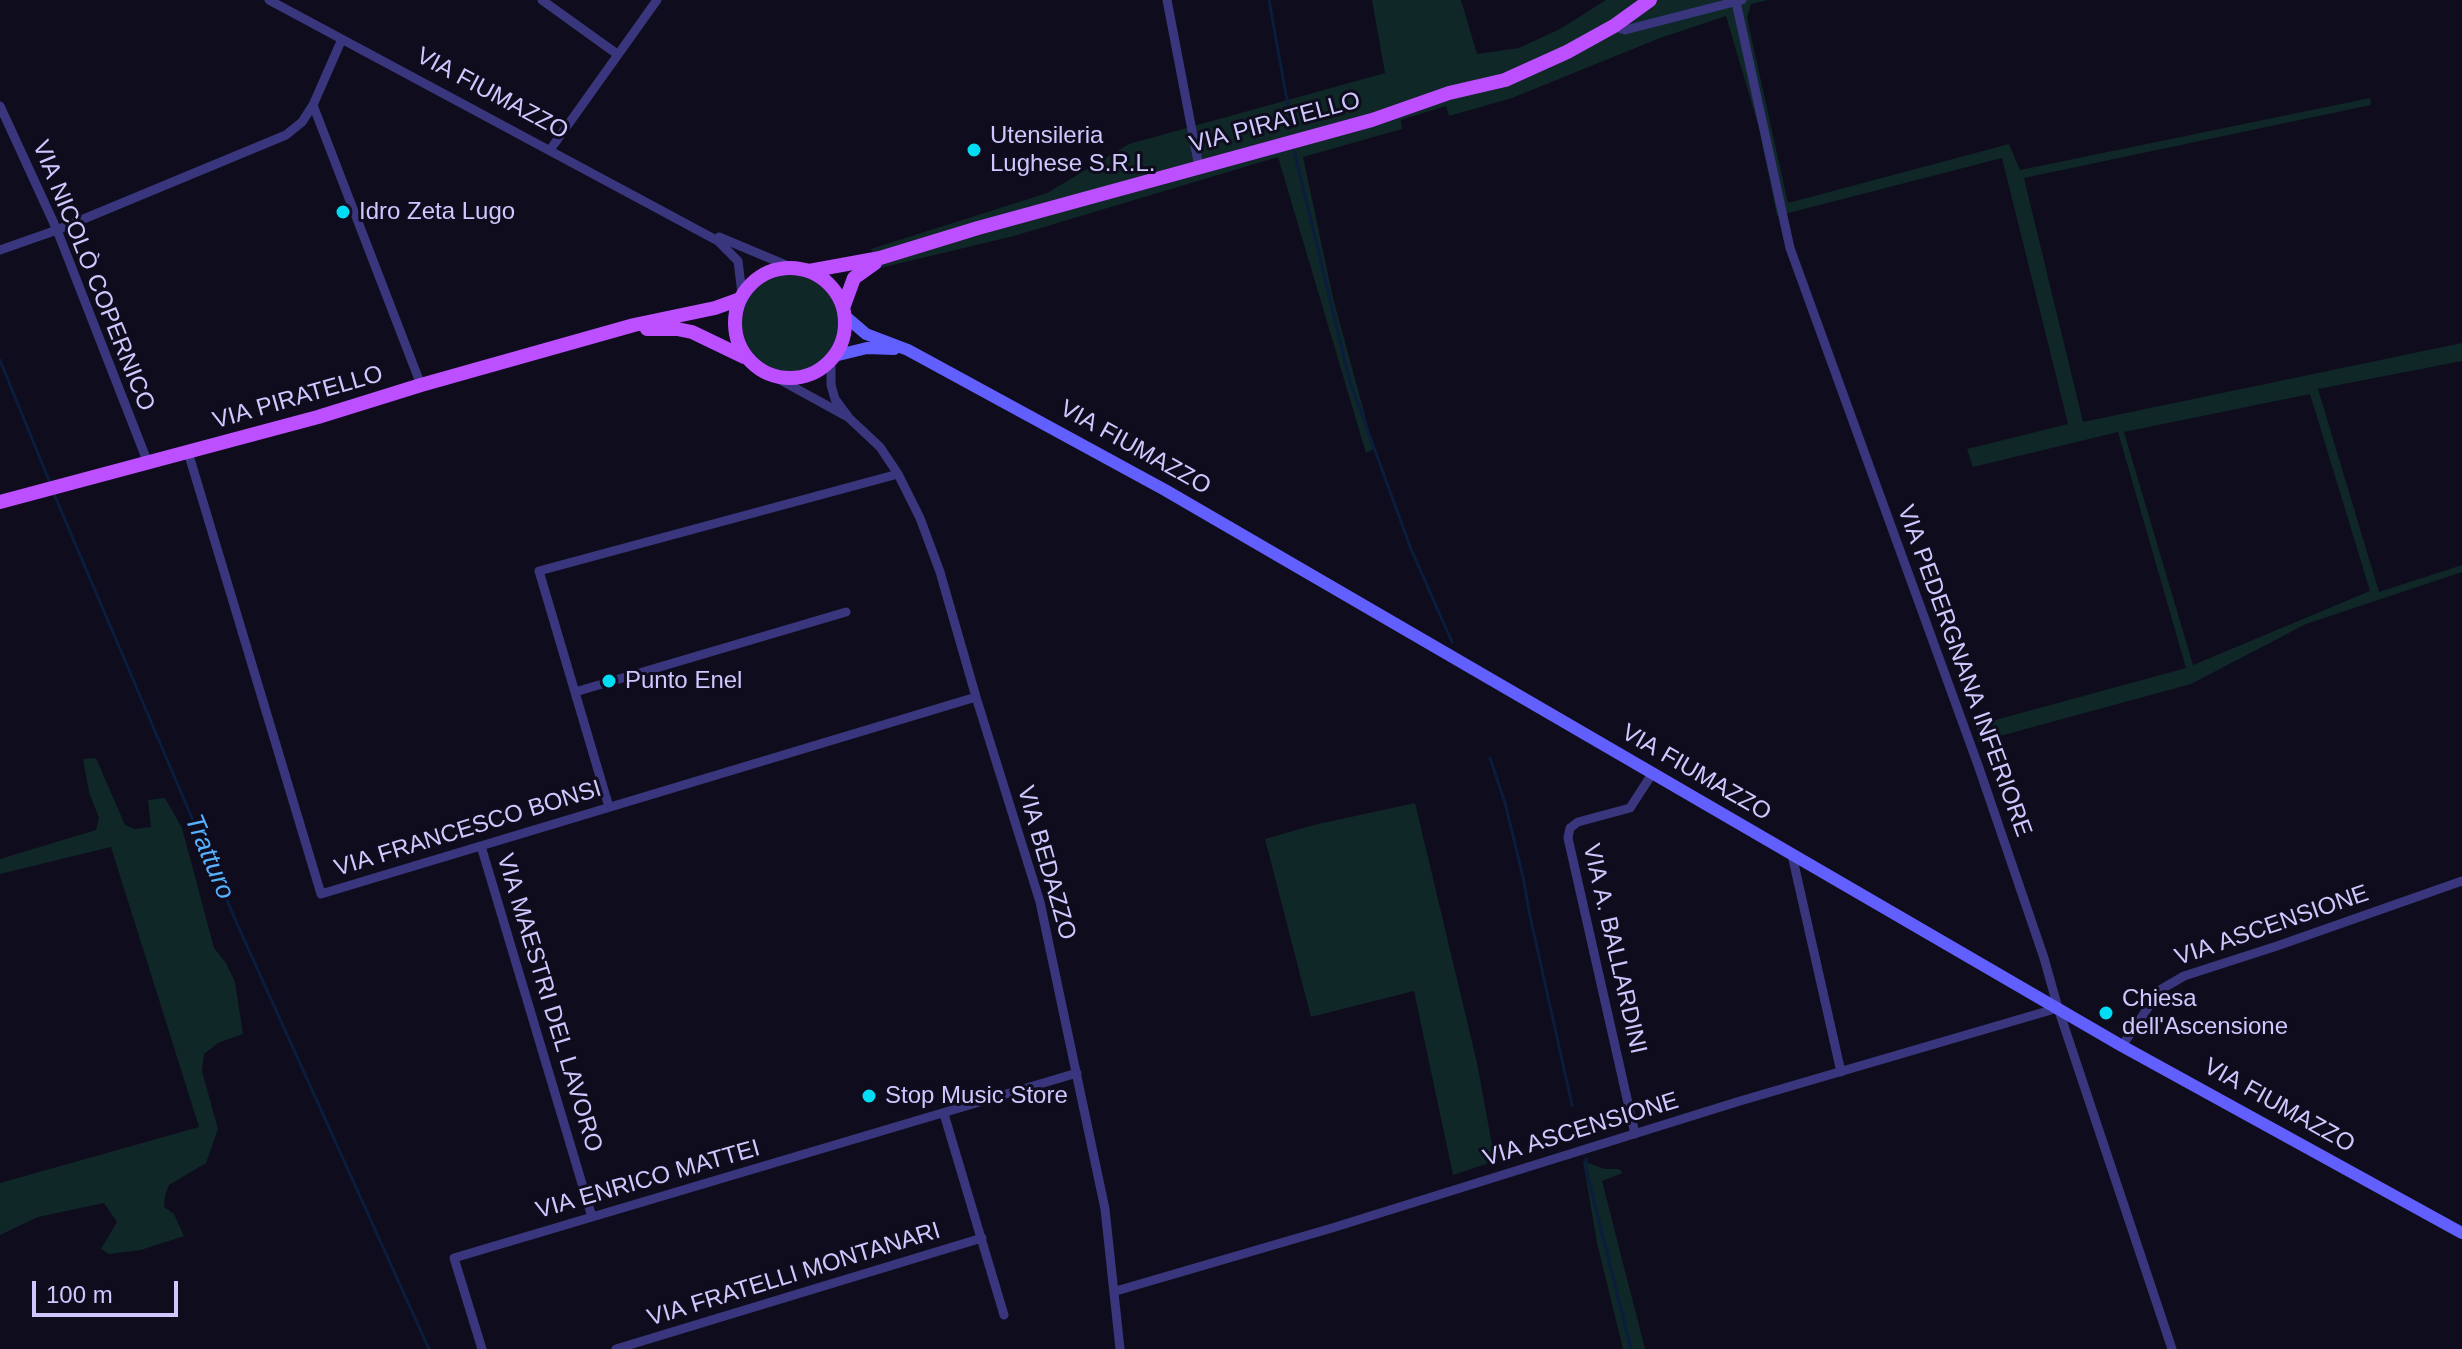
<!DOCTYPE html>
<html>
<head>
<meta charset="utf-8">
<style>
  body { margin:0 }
  #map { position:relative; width:2462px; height:1349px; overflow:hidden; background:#0f0c1d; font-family:Arial,sans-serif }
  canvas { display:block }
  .scale { position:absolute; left:32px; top:1281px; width:146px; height:36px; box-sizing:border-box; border:4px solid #cec8ff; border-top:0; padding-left:10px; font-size:24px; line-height:28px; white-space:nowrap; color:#cec8ff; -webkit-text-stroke:6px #0f0c1d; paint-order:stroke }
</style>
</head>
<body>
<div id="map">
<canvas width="2462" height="1349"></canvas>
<div class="scale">100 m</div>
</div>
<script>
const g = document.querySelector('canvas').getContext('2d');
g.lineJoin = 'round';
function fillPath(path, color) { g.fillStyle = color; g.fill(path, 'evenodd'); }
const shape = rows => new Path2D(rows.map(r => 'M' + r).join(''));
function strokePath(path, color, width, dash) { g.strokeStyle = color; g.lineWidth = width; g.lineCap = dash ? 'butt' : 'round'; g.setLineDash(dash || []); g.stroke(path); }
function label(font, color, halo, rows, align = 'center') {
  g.font = font + ' Arial,sans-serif'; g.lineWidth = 6; g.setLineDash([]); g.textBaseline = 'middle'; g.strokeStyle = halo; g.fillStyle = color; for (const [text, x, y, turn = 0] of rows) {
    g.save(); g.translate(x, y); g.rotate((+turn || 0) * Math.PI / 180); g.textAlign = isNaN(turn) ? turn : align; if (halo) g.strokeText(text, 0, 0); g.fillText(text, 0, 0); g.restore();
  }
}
const green = shape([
  [1372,0,1461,0,1477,54,1519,48,1560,29,1606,0,1768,0,1751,4,1747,18,1788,203,2009,144,2020,170,2370,98,2371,105,2024,178,2083,422,2462,343,2462,361,2318,389,2379,592,2462,565,2462,572,2306,624,2191,684,1978,742,1977,725,2186,668,2118,432,1973,467,1967,449,2068,424,2002,158,1777,216,1759,128,1726,16,1660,38,1512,98,1449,116,1446,106,1401,120,1402,129,1303,157,1333,298,1374,449,1366,453,1278,157,1014,236,880,268,871,249,1047,193,1129,144,1385,73],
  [2310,394,2370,591,2193,665,2124,432],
  '740 323a49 49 0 1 1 98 0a49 49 0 1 1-98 0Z',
  [96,758,125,825,135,829,151,827,148,800,165,798,182,828,214,948,226,963,235,982,243,1034,218,1043,204,1054,202,1071,218,1129,206,1163,169,1185,165,1196,164,1207,174,1214,184,1236,141,1250,109,1254,101,1249,117,1222,104,1203,38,1217,0,1235,0,1183,199,1127,111,847,0,874,0,859,96,830,99,818,89,792,83,759],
  [1415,803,1477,1063,1495,1161,1453,1175,1414,991,1311,1017,1265,839,1314,825],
  [1583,1161,1605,1169,1619,1169,1623,1173,1602,1181,1645,1349,1623,1349,1597,1243]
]);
const stream = shape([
  [1269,0,1290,117],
  [1294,150,1350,382,1411,549,1452,642],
  [0,360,50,483],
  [54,494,238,926,429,1349],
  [1490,758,1505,803,1523,877,1530,916,1572,1105],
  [1586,1159,1586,1169,1631,1349]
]);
const street = shape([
  [269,0,718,241,738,261,742,294],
  [542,0,617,54],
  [1167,0,1199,167],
  [1736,2,1790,248,1978,765,2044,958,2058,1008,2172,1349],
  [1614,26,1625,30,1742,0],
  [313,105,421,385],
  [0,106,57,230,148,463],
  [550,150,657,0],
  [719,237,793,268],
  [0,250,57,230,286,135,302,122,313,105,342,39],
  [831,360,831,385,835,399,849,418,880,447,898,474,920,518,940,572,976,697,1040,902,1105,1209,1120,1349],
  [775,377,846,416],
  [188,452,321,894,976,697],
  [575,692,846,612],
  [609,807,539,571,898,474],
  [481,846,592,1217],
  [1792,855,1841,1072],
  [2122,1046,2160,990,2184,976,2277,946,2462,881],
  [944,1114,1004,1315],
  [1635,1134,1568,838,1570,828,1578,822,1630,808,1652,774],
  [1116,1291,1332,1228,1740,1101,2058,1008],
  [482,1349,454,1258,1077,1073],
  [616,1349,982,1238]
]);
const secondary = shape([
  [845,316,866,334,908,350,1165,490,2122,1046,2462,1233],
  [834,356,867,348,894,349]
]);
const primary = shape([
  '735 323a55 55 0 1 1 110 0a55 55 0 1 1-110 0Z',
  [809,271,880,258,978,228,1372,120,1449,93,1505,80,1567,52,1614,26,1650,0],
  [843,308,854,278,875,263],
  [647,329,677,329,692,332,744,357],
  [0,502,318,417,421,385,634,325,715,308,740,299]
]);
const markers = [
  [974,150,8,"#00dcf3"],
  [343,212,8,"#00dcf3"],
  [609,681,8,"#00dcf3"],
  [2106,1013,8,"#00dcf3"],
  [869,1096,8,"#00dcf3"]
];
const streetNames = [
  ["VIA FIUMAZZO",492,94,28],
  ["VIA PIRATELLO",1275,123,-15],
  ["VIA NICOLÒ COPERNICO",93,276,68],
  ["VIA PIRATELLO",298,398,-16],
  ["VIA FIUMAZZO",1135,448,29],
  ["VIA PEDERGNANA INFERIORE",1964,671,70],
  ["VIA FIUMAZZO",1696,773,30],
  ["VIA FRANCESCO BONSI",468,829,-17],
  ["VIA BEDAZZO",1046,863,74],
  ["VIA ASCENSIONE",2272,926,-19],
  ["VIA A. BALLARDINI",1614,949,77],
  ["VIA MAESTRI DEL LAVORO",549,1003,73],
  ["VIA FIUMAZZO",2279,1106,29],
  ["VIA ASCENSIONE",1581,1130,-17],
  ["VIA ENRICO MATTEI",648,1180,-16],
  ["VIA FRATELLI MONTANARI",794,1275,-17]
];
const poiNames = [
  ["Utensileria",990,136],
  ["Lughese S.R.L.",990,164],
  ["Idro Zeta Lugo",359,212],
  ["Punto Enel",625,681],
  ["Chiesa",2122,999],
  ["dell'Ascensione",2122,1027],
  ["Stop Music Store",885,1096]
];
const waterNames = [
  ["Tratturo",209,857,67]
];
fillPath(green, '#0f2726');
strokePath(stream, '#0a1d3d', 3);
strokePath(street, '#39367d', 9);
strokePath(secondary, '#625fff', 12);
strokePath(primary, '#bc4fff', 14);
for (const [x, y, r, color] of markers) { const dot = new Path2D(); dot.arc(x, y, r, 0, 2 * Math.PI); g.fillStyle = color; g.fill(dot); strokePath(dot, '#0f0c1d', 3); }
label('24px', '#cec8ff', '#0f0c1d', streetNames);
label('24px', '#cec8ff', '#0f0c1d', poiNames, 'left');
label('italic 26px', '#56b1ff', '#0f0c1d', waterNames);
</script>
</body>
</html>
